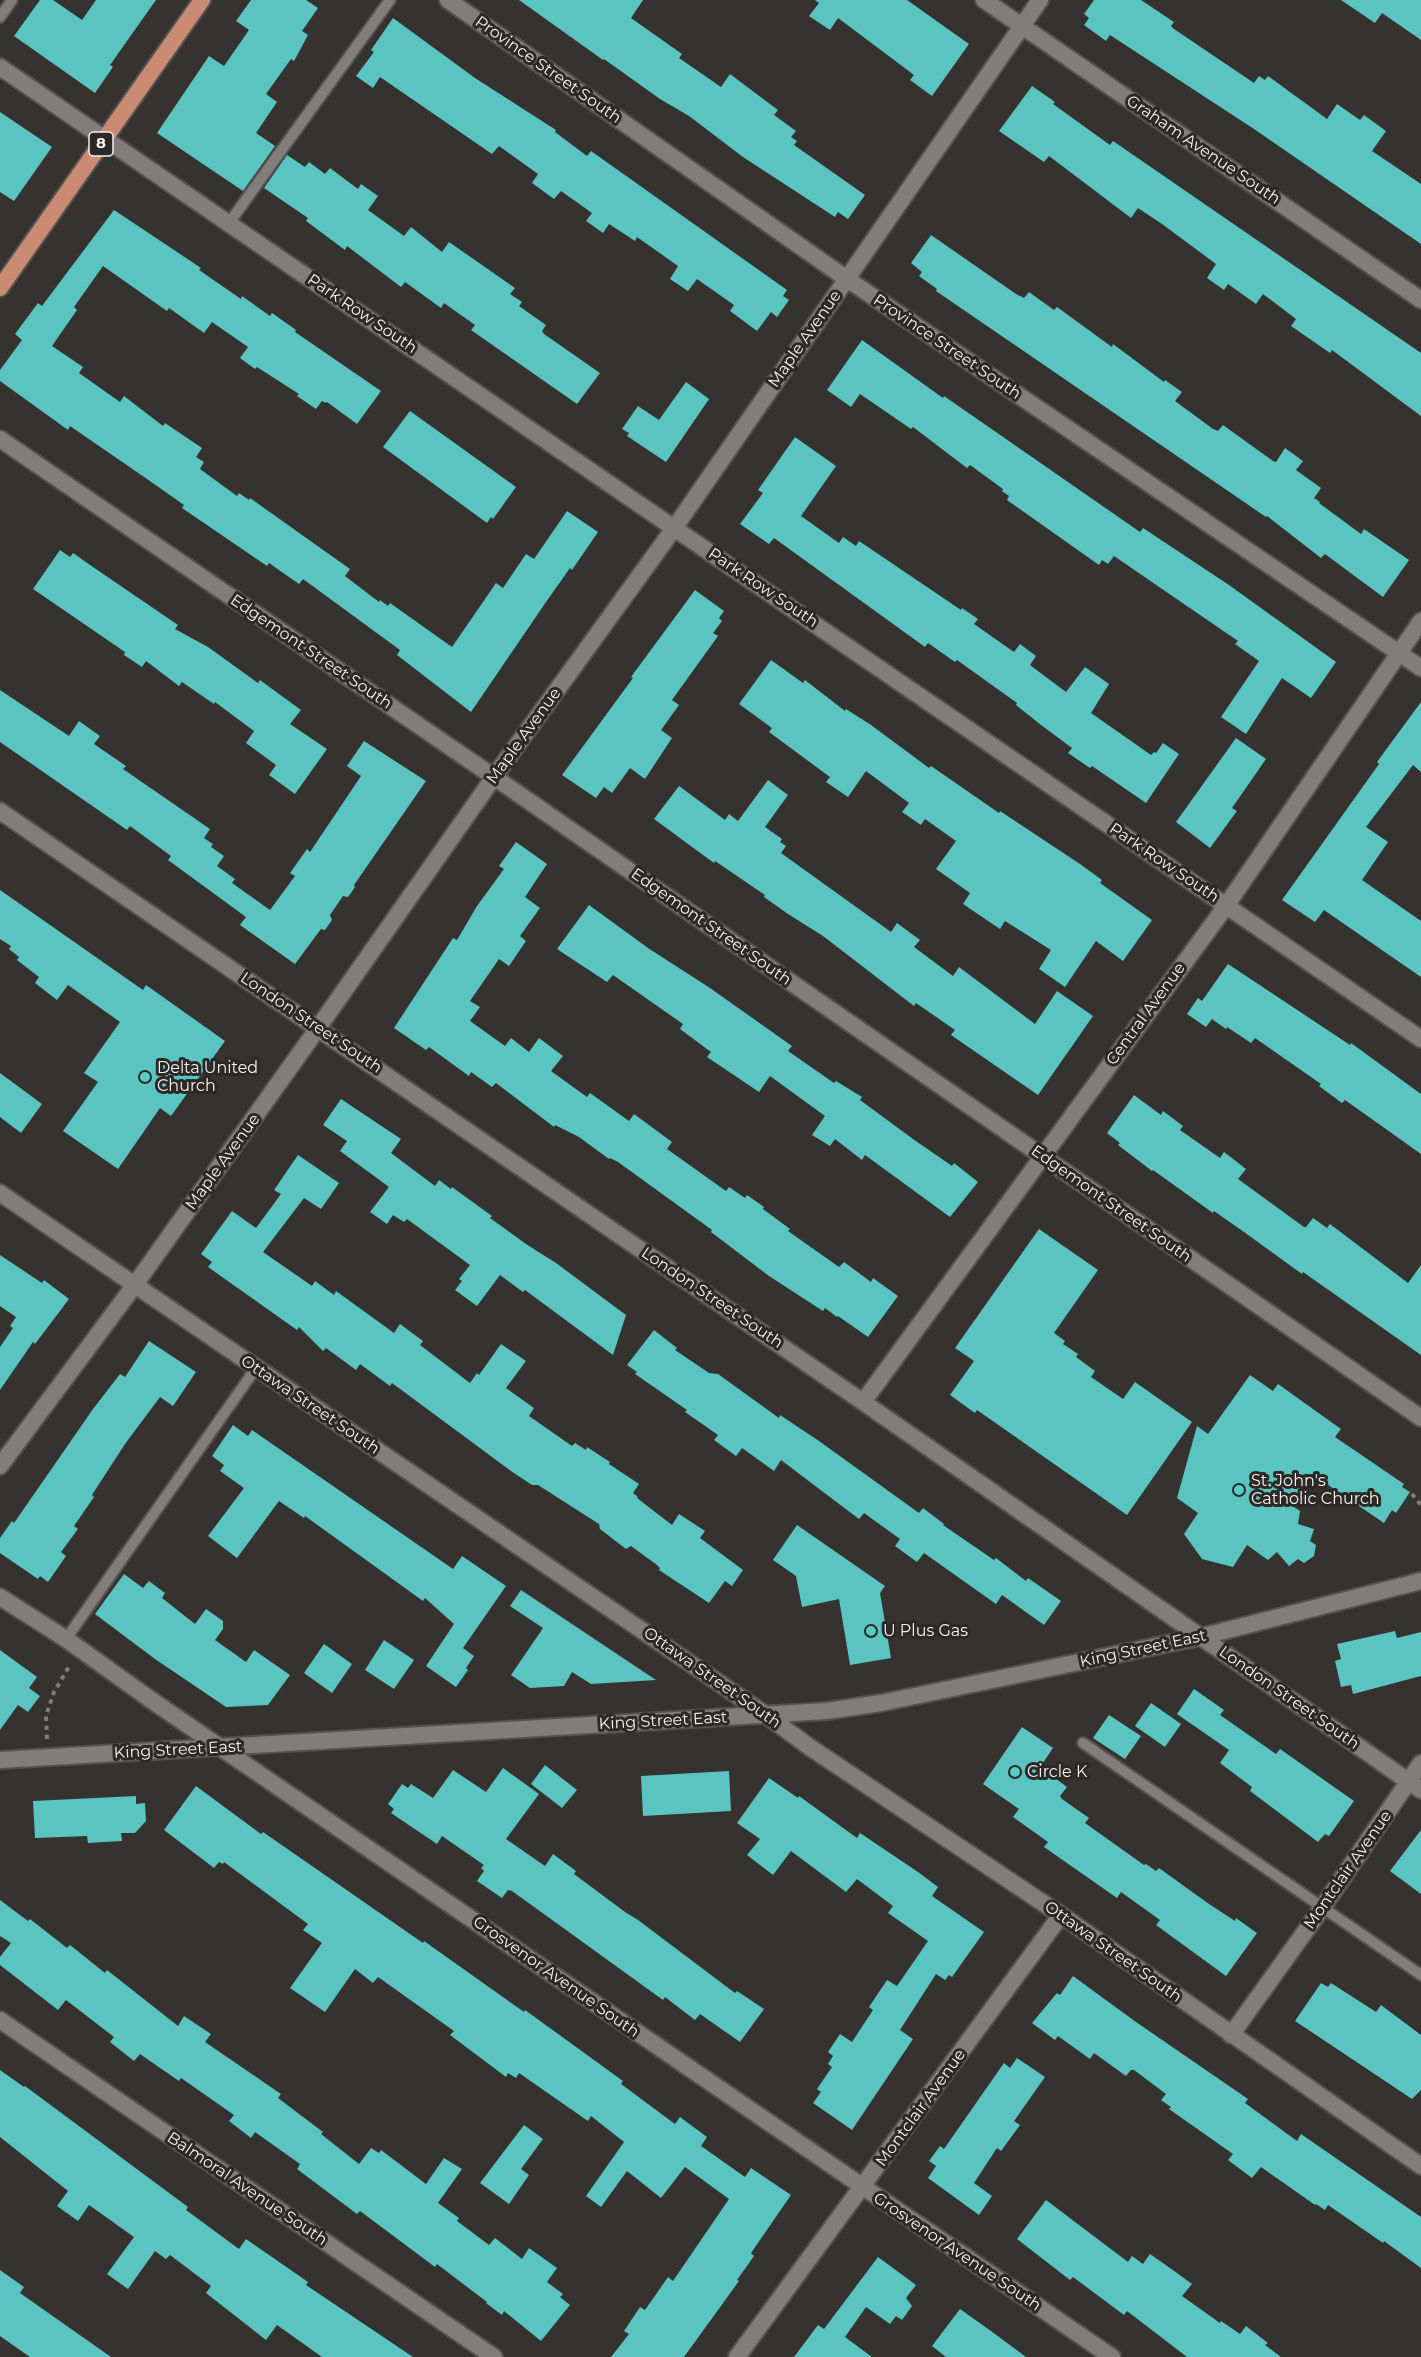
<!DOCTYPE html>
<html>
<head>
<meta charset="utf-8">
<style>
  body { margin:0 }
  canvas { display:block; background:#353230 }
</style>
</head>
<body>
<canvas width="1421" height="2357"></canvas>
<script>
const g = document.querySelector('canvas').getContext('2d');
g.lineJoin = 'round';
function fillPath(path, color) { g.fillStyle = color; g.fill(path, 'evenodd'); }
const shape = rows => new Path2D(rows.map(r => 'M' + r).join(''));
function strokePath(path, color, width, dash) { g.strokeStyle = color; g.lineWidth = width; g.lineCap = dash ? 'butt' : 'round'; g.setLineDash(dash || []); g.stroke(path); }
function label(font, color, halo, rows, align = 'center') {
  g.font = font + ' Montserrat,sans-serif'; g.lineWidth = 6; g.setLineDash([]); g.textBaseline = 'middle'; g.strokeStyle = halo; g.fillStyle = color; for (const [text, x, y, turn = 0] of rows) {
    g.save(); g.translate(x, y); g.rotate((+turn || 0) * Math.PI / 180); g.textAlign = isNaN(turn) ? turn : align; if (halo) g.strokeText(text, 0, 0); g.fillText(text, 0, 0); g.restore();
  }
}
const building = shape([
  [40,0,53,0,82,20,96,0,156,0,110,65,113,67,95,93,14,36],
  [251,0,306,0,318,8,302,31,308,35,294,61,291,59,266,94,277,102,256,133,275,146,243,191,157,133,209,56,224,66,249,30,236,21],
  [519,0,643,0,631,18,682,54,679,58,721,87,730,74,778,110,774,115,796,131,791,137,797,141,794,145,865,195,848,219,838,212,835,217,743,157,689,116,660,99,604,59,603,60],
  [815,0,907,0,969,44,932,96,910,80,914,75,838,18,830,30,809,16,819,3],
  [1094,0,1141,0,1174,22,1171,26,1174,29,1254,83,1259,76,1265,80,1268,76,1327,119,1337,104,1360,120,1364,115,1386,131,1372,151,1421,184,1421,244,1254,129,1110,35,1106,41,1084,25,1089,18,1084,14],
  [1341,0,1421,0,1421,40,1382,13,1375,23],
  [393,18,475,78,556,130,555,132,587,156,591,151,787,290,783,296,789,300,777,317,771,312,757,331,730,311,734,305,697,279,688,291,670,279,678,266,637,237,635,241,609,224,603,233,586,221,592,213,561,191,554,199,532,183,538,174,499,146,492,154,380,77,373,88,356,76,374,52,371,50],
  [1032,86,1055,102,1053,104,1110,145,1113,141,1421,353,1421,416,1332,350,1330,353,1291,326,1296,319,1263,294,1256,304,1228,284,1224,290,1207,278,1216,264,1162,224,1138,208,1131,218,1049,156,1044,162,999,131],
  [0,112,52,147,14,201,0,192],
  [287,155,305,167,309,162,325,174,330,168,358,189,361,184,378,196,368,210,404,236,411,227,442,252,449,242,515,288,510,294,522,302,519,306,546,325,542,331,544,334,600,373,577,404,471,330,475,325,444,303,441,308,405,282,401,287,347,246,345,250,306,221,308,218,264,188],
  [114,210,201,268,199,270,241,299,242,296,270,316,272,313,296,330,295,332,381,391,357,424,327,402,326,403,322,401,316,409,297,396,299,394,257,367,255,369,240,358,248,347,212,322,204,333,169,308,167,311,103,266,74,307,77,310,52,346,83,367,79,373,120,402,124,396,163,426,165,423,202,448,196,457,204,462,200,469,237,496,239,493,249,500,250,498,350,569,345,576,379,602,380,600,388,606,390,603,452,647,496,583,503,588,526,554,534,559,567,511,598,532,572,570,570,568,546,602,471,712,397,655,400,650,303,579,299,584,269,563,267,566,182,508,184,505,147,479,70,426,68,430,0,381,0,370,22,340,15,334,38,303,42,306],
  [931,235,1016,294,1024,298,1029,292,1054,310,1057,307,1112,347,1113,344,1164,382,1165,380,1182,392,1175,401,1213,429,1218,431,1223,425,1273,461,1276,462,1285,448,1303,461,1296,470,1321,488,1314,498,1320,502,1319,503,1361,534,1364,529,1409,560,1383,597,1325,554,1321,558,1267,516,1266,517,936,291,937,289,919,276,922,272,911,263],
  [862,340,943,398,944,396,1140,532,1143,528,1229,585,1336,662,1311,698,1282,678,1246,734,1221,717,1259,661,1235,644,1238,641,1114,556,1108,564,1102,560,1099,565,1007,500,1009,496,1002,491,1003,489,970,465,967,468,913,427,911,429,860,394,851,407,827,390],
  [686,382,709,399,666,462,627,436,629,433,622,429,638,406,659,420],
  [410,411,516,487,493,519,491,517,487,523,383,447],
  [795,437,836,466,801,516,839,543,843,537,856,546,859,541,961,610,962,608,978,619,974,624,1014,652,1020,644,1036,656,1030,665,1066,692,1085,667,1109,684,1091,713,1151,755,1154,752,1156,753,1163,743,1179,754,1146,803,1092,766,1090,768,1068,753,1072,748,1041,725,1016,705,1017,703,957,660,955,662,928,643,925,647,774,538,769,544,740,524,763,493,758,490],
  [60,550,70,557,73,553,93,567,178,625,175,629,208,647,258,683,260,680,301,710,290,724,327,749,295,794,269,775,276,765,246,743,254,731,215,702,214,704,182,682,179,686,146,661,142,667,124,655,125,652,33,589],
  [695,590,724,611,719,618,722,621,713,633,718,636,672,700,679,705,661,730,672,738,645,779,630,768,612,793,604,787,596,798,562,775,633,678,631,677],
  [771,660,803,683,805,680,845,711,846,709,871,725,929,768,931,766,999,813,1000,811,1080,864,1102,880,1100,883,1152,920,1123,961,1096,941,1065,987,1039,969,1051,950,1005,921,1000,929,963,904,970,893,936,869,956,841,925,819,921,825,902,812,909,803,866,771,848,797,826,782,830,777,769,732,772,728,739,704],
  [0,690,69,736,79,721,100,736,94,744,126,766,123,769,210,829,204,838,213,844,211,847,224,856,217,866,235,879,232,883,270,910,295,876,290,873,307,849,310,852,361,776,347,766,364,741,426,781,354,885,355,887,348,897,343,896,330,915,332,920,325,930,321,929,295,964,240,925,246,917,168,860,171,856,130,826,127,830,0,742],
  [1421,702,1421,772,1413,765,1366,827,1388,842,1362,880,1421,921,1421,977,1324,910,1315,922,1282,900,1379,764,1377,762],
  [1236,738,1266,759,1232,808,1237,811,1210,848,1176,822],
  [768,780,788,795,765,827,782,839,780,842,786,846,781,853,891,932,897,923,920,940,914,947,953,976,959,967,1035,1024,1057,991,1093,1016,1038,1095,951,1035,955,1030,916,1003,914,1006,823,936,788,914,764,897,765,895,715,861,714,863,654,819,679,786,725,820,729,814,738,821],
  [516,842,547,864,525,897,540,908,520,936,526,941,509,966,499,959,470,1001,480,1007,470,1021,505,1046,511,1038,529,1052,539,1038,563,1056,551,1071,587,1097,590,1093,629,1121,634,1114,672,1142,667,1149,726,1191,729,1187,745,1198,747,1195,764,1207,763,1209,790,1229,788,1231,839,1267,844,1262,871,1282,873,1278,898,1296,868,1337,838,1316,837,1317,825,1308,823,1311,769,1276,711,1232,712,1230,618,1162,610,1158,609,1159,579,1137,555,1125,554,1127,496,1083,492,1087,471,1072,469,1076,429,1047,426,1050,394,1028,453,938,457,940,477,906,504,869,499,866],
  [0,890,143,990,146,985,225,1041,171,1116,160,1108,118,1169,63,1131,98,1082,84,1073,120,1022,68,985,57,1000,35,983,39,977,17,960,19,957,9,949,11,946,0,939],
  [589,905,648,948,710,988,792,1046,788,1051,834,1083,836,1081,862,1097,860,1100,913,1139,952,1166,954,1163,978,1182,950,1217,865,1155,862,1160,835,1139,830,1146,812,1135,825,1116,770,1076,759,1092,707,1057,711,1052,680,1029,683,1024,613,975,607,982,557,949],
  [1228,964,1350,1045,1351,1043,1421,1094,1421,1154,1345,1100,1342,1103,1319,1086,1321,1084,1255,1038,1251,1043,1227,1027,1226,1029,1212,1019,1206,1027,1187,1014,1198,998,1202,1001],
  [0,1073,42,1104,21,1133,0,1117],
  [1134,1095,1161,1115,1163,1111,1183,1126,1180,1130,1220,1158,1224,1152,1246,1169,1238,1179,1304,1227,1306,1227,1313,1218,1327,1228,1330,1224,1408,1283,1421,1265,1421,1355,1303,1272,1302,1274,1244,1232,1214,1211,1213,1213,1153,1170,1152,1171,1118,1145,1120,1143,1107,1133],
  [341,1099,401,1139,391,1153,435,1186,439,1180,451,1189,452,1187,492,1216,490,1218,526,1244,556,1263,626,1315,613,1355,525,1290,523,1292,500,1275,477,1306,455,1290,462,1281,459,1279,470,1265,407,1219,404,1222,393,1215,387,1224,370,1212,389,1187,340,1151,347,1141,323,1125],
  [298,1155,339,1183,321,1209,304,1198,263,1252,312,1286,315,1281,334,1295,336,1291,394,1333,400,1324,423,1341,420,1345,470,1383,477,1373,479,1375,501,1344,526,1361,506,1388,534,1408,529,1416,572,1446,575,1443,586,1450,587,1447,610,1462,609,1464,639,1484,633,1493,638,1497,637,1498,672,1525,679,1514,705,1531,700,1538,743,1570,732,1586,725,1581,709,1603,659,1570,660,1568,657,1565,631,1546,626,1549,600,1529,599,1524,538,1485,532,1485,511,1471,392,1383,390,1386,360,1364,356,1370,326,1348,323,1351,299,1327,297,1330,208,1267,212,1262,201,1254,232,1211,256,1228,281,1194,274,1190],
  [1039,1229,1098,1270,1054,1333,1065,1341,1063,1344,1078,1354,1076,1357,1095,1371,1091,1377,1123,1399,1135,1382,1192,1422,1127,1515,977,1410,975,1413,950,1395,974,1361,955,1348],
  [0,1255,42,1283,44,1280,69,1299,35,1344,33,1342,0,1390,0,1347,13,1328,10,1326,16,1317,0,1306],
  [654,1330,677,1348,675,1350,709,1373,718,1374,779,1418,780,1415,819,1441,919,1513,923,1508,944,1524,943,1525,994,1560,996,1558,1026,1581,1028,1578,1061,1601,1044,1625,1002,1595,996,1604,924,1553,917,1562,895,1546,900,1539,864,1513,859,1519,781,1460,774,1471,742,1448,736,1456,714,1440,718,1435,685,1412,687,1410,635,1374,637,1372,627,1365],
  [149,1341,196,1372,173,1406,160,1397,125,1444,92,1495,94,1497,74,1526,78,1529,61,1552,66,1556,48,1582,40,1576,38,1579,0,1553,0,1538,12,1521,14,1523,93,1409,120,1374,125,1377],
  [1250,1375,1273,1391,1278,1384,1341,1429,1335,1437,1404,1484,1402,1487,1410,1492,1396,1513,1392,1510,1384,1523,1312,1474,1294,1507,1300,1511,1298,1524,1314,1529,1310,1541,1316,1545,1314,1556,1304,1563,1298,1559,1289,1566,1277,1552,1268,1560,1247,1545,1233,1567,1202,1559,1184,1534,1198,1513,1177,1498,1197,1426,1208,1434],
  [233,1425,248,1436,252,1430,453,1569,462,1556,506,1586,463,1648,474,1656,466,1668,468,1670,456,1687,426,1666,454,1624,425,1598,423,1601,305,1516,304,1518,279,1501,237,1558,208,1536,244,1488,220,1471,224,1465,212,1456],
  [797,1525,885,1586,880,1593,891,1658,850,1665,839,1599,802,1607,796,1576,773,1560],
  [124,1574,143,1588,149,1581,165,1593,162,1598,195,1624,206,1609,223,1621,223,1629,215,1640,246,1662,254,1650,290,1675,268,1705,226,1707,155,1659,95,1614],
  [521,1590,656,1680,591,1684,572,1672,564,1686,530,1688,511,1675,543,1628,510,1606],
  [1395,1631,1397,1638,1421,1632,1421,1676,1353,1694,1351,1685,1341,1687,1335,1661,1341,1659,1337,1644],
  [384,1640,414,1660,394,1689,365,1670],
  [324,1644,352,1664,332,1693,304,1673],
  [0,1650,37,1677,29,1688,40,1696,28,1712,18,1705,0,1730],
  [1194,1689,1224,1710,1220,1715,1276,1754,1280,1749,1354,1801,1329,1836,1325,1834,1318,1842,1250,1791,1252,1787,1220,1763,1229,1750,1177,1714],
  [1151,1703,1181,1724,1165,1747,1135,1726],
  [1109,1715,1141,1736,1125,1759,1093,1738],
  [1022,1727,1053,1748,1040,1767,1067,1787,1060,1796,1062,1799,1089,1818,1085,1823,1144,1865,1146,1864,1156,1871,1159,1868,1209,1904,1235,1921,1236,1918,1257,1933,1226,1976,1156,1925,1160,1920,1121,1892,1117,1898,1044,1847,1048,1842,1013,1817,1019,1809,983,1784],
  [545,1765,577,1790,562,1808,531,1784],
  [503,1768,539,1794,506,1839,545,1866,553,1854,576,1871,574,1874,625,1912,638,1920,735,1993,737,1991,764,2009,740,2042,700,2014,695,2020,665,1997,663,2000,512,1891,508,1890,502,1898,477,1881,484,1871,481,1868,484,1865,442,1836,437,1844,391,1813,394,1809,388,1804,402,1784,408,1788,411,1784,433,1798,453,1770,486,1792],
  [729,1771,731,1811,643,1816,641,1776],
  [769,1778,798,1798,799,1796,857,1838,860,1833,918,1872,938,1887,932,1896,984,1932,952,1977,949,1975,945,1980,936,1974,900,2030,913,2039,852,2130,813,2103,821,2092,817,2089,832,2067,828,2064,833,2056,828,2052,840,2034,852,2042,873,2010,869,2007,887,1980,897,1986,928,1941,888,1913,893,1906,857,1879,846,1892,791,1851,773,1875,747,1855,760,1839,737,1823],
  [196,1786,261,1834,263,1832,423,1943,424,1941,524,2012,525,2010,623,2081,621,2084,675,2124,680,2117,707,2137,701,2146,745,2177,751,2168,791,2195,751,2253,754,2256,737,2280,739,2281,684,2357,611,2357,629,2334,624,2331,640,2307,645,2310,668,2277,673,2281,729,2199,685,2167,661,2198,627,2171,601,2207,586,2196,624,2142,591,2116,588,2121,519,2073,516,2078,508,2073,506,2077,450,2035,454,2031,378,1977,373,1983,355,1969,325,2012,290,1988,322,1943,303,1930,308,1924,224,1862,223,1864,219,1862,214,1868,164,1830],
  [136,1796,136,1804,145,1803,146,1821,135,1833,121,1833,122,1841,88,1843,87,1836,35,1838,33,1801],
  [1421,1830,1421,1894,1390,1871],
  [0,1900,28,1921,30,1919,67,1948,70,1945,105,1973,107,1970,178,2026,184,2016,211,2034,205,2042,281,2094,278,2098,323,2132,321,2134,359,2164,371,2148,379,2153,381,2150,426,2184,444,2158,462,2169,438,2203,459,2218,457,2221,489,2245,495,2238,522,2259,529,2248,557,2268,547,2282,563,2294,560,2297,570,2305,541,2341,504,2311,502,2315,486,2303,487,2302,437,2264,435,2267,360,2211,357,2214,297,2169,300,2164,255,2132,251,2138,229,2121,234,2115,181,2078,179,2081,140,2054,134,2061,110,2042,114,2037,66,2000,58,2010,0,1965,0,1957,11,1943,0,1936],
  [1073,1976,1136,2022,1248,2099,1245,2103,1297,2141,1301,2134,1421,2217,1421,2268,1384,2241,1383,2243,1328,2205,1325,2210,1316,2204,1315,2205,1261,2167,1252,2178,1228,2160,1233,2154,1169,2109,1171,2107,1161,2100,1166,2094,1134,2070,1131,2070,1126,2076,1094,2053,1090,2059,1058,2036,1055,2040,1032,2023,1057,1993,1060,1995],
  [1321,1983,1328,1987,1331,1983,1376,2012,1381,2005,1421,2035,1421,2090,1412,2099,1295,2021],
  [1017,2058,1045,2077,1014,2121,1020,2125,1001,2151,997,2148,974,2183,992,2196,979,2215,928,2178,936,2166,929,2161,940,2146,944,2149,1004,2063,1010,2068],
  [0,2070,24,2087,25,2086,188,2207,186,2210,239,2249,246,2239,308,2282,306,2285,413,2357,322,2357,277,2325,266,2340,206,2293,211,2286,170,2255,166,2259,155,2251,128,2289,107,2274,134,2237,89,2205,78,2221,57,2206,68,2191,0,2137],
  [524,2125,543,2139,521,2169,529,2175,509,2204,480,2183],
  [1046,2200,1128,2262,1132,2256,1143,2264,1150,2254,1170,2268,1192,2284,1182,2296,1220,2323,1221,2321,1240,2334,1246,2326,1268,2343,1265,2345,1281,2357,1187,2357,1127,2311,1124,2315,1073,2277,1070,2280,1017,2239],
  [878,2257,916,2285,906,2298,912,2306,902,2320,896,2316,890,2324,866,2307,845,2337,872,2357,794,2357,818,2325,824,2329],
  [0,2270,24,2287,20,2293,111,2357,30,2357,0,2336],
  [960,2309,991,2331,1026,2357,946,2357,932,2346]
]);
const path = shape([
  [1412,1494,1421,1505],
  [47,1739,46,1716,54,1692,70,1665]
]);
const service = shape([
  [0,17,12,0],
  [229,223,390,0],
  [66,1639,256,1368],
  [1083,1743,1421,1975]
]);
const minor = shape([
  [448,0,847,279,1421,668],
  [984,0,1421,300],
  [0,67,1421,1039],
  [0,439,494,777,1421,1418],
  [0,811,863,1402,1421,1790],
  [863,1402,1226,906,1421,621],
  [0,1466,134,1286,318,1028,494,777,675,527,1040,0],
  [0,1597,66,1639,154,1702,1112,2357],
  [0,2020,494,2357],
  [1231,2035,1322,1908,1421,1763],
  [737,2357,1061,1915]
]);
const tertiary = shape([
  [766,1715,811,1748,1061,1915,1421,2166]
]);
const secondary = shape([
  [0,1193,766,1715],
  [0,1760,827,1711,881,1703,1200,1637,1421,1581]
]);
const primary = shape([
  [0,288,202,0]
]);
const markers = [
  [145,1077,6,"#54cdc8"],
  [1239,1490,6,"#54cdc8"],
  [871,1631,6,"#54cdc8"],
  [1015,1772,6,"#54cdc8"]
];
const shields = [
  [101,144,24]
];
const shieldNames = [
  ["8",101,144]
];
const streetNames = [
  ["Province Street South",548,70,35],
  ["Graham Avenue South",1203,150,34],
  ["Park Row South",362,314,34],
  ["Maple Avenue",805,339,-55],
  ["Province Street South",947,347,34],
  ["Park Row South",763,588,34],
  ["Edgemont Street South",311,652,34],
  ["Maple Avenue",524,736,-54],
  ["Park Row South",1164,863,34],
  ["Edgemont Street South",711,927,35],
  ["Central Avenue",1146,1014,-54],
  ["London Street South",311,1023,34],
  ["Maple Avenue",223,1162,-54],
  ["Edgemont Street South",1111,1204,35],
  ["London Street South",712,1298,34],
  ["Ottawa Street South",310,1405,34],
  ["King Street East",1143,1649,-12],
  ["Ottawa Street South",712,1678,35],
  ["London Street South",1289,1698,35],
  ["King Street East",663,1721,-3],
  ["King Street East",178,1750,-3],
  ["Montclair Avenue",1348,1870,-55],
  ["Ottawa Street South",1113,1952,35],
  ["Grosvenor Avenue South",556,1977,35],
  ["Montclair Avenue",921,2108,-54],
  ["Balmoral Avenue South",247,2189,34],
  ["Grosvenor Avenue South",957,2252,34]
];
const poiNames = [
  ["Delta United",157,1068],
  ["Church",157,1086],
  ["St. John's",1251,1481],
  ["Catholic Church",1251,1499],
  ["U Plus Gas",883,1631],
  ["Circle K",1027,1772]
];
fillPath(building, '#59c4c0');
strokePath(service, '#545150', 14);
strokePath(minor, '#545150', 20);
strokePath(tertiary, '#545150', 20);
strokePath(secondary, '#545150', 20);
strokePath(primary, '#545150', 20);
strokePath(path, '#7f7d7b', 4, [4.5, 4.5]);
strokePath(service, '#817d7c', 10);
strokePath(minor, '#817d7c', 16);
strokePath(tertiary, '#817d7c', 16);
strokePath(secondary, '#817d7c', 16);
strokePath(primary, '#ca8b72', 16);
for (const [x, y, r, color] of markers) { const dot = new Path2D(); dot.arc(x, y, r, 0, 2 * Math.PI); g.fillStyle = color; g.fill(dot); strokePath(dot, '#2b2826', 2); }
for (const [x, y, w] of shields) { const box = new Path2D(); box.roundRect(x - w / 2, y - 12, w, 24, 4.5); g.fillStyle = '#2b2826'; g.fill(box); strokePath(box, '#f3f1f1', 1.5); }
label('bold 15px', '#f3f1f1', null, shieldNames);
label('16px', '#f3f1f1', '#2b2826', streetNames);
label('16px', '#f3f1f1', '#2b2826', poiNames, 'left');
</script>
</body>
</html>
